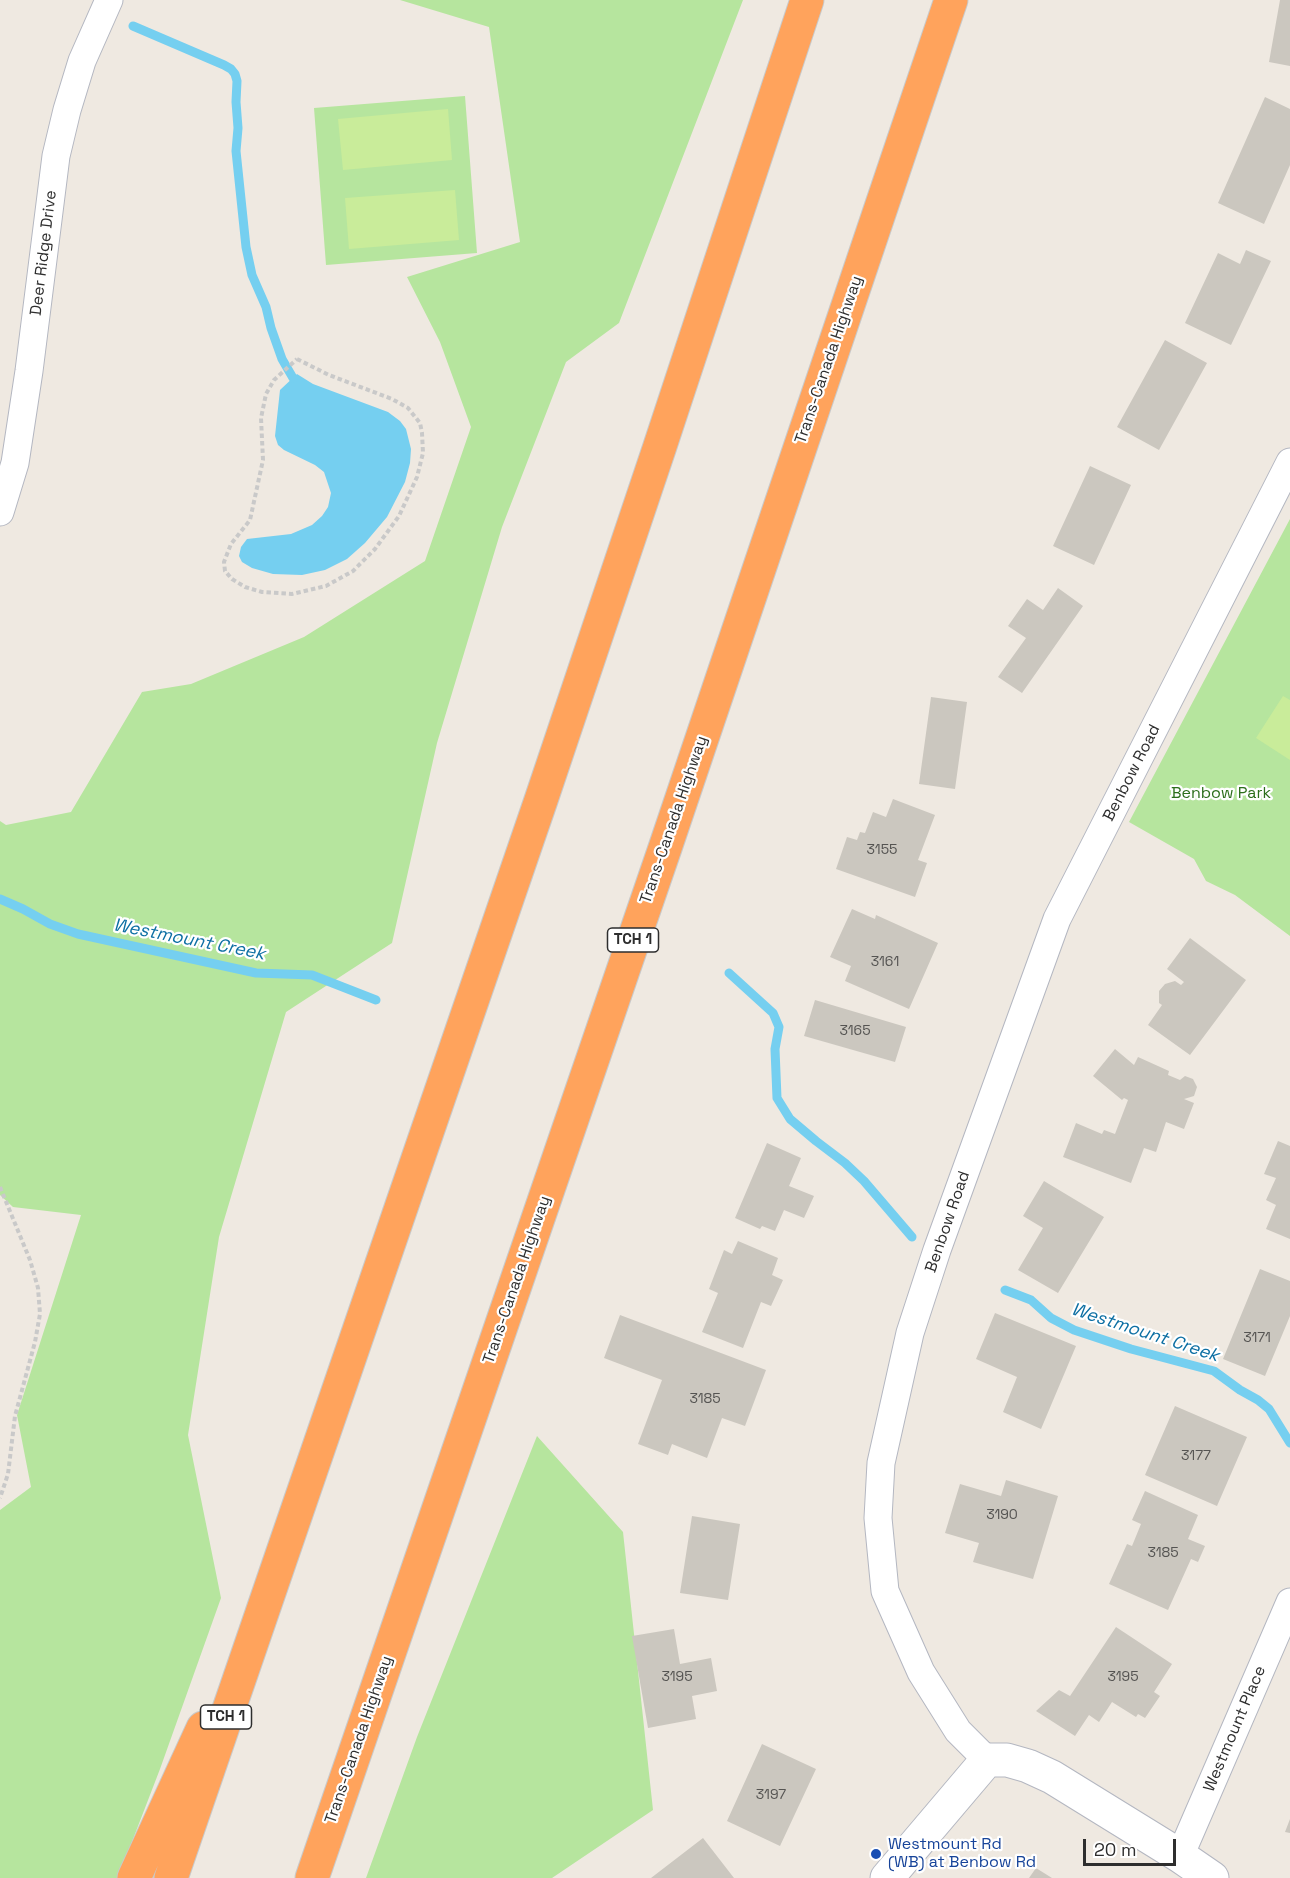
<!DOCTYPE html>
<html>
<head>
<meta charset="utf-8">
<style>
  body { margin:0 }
  #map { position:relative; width:1290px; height:1878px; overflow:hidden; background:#efe9e1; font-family:"Space Grotesk",sans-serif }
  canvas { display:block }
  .scale { position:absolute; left:1083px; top:1839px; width:93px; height:27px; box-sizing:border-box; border:3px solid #2e2e2e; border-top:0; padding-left:8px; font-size:18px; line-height:21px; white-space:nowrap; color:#2e2e2e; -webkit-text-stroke:4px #fff; paint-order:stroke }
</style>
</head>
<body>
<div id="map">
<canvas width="1290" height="1878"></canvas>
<div class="scale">20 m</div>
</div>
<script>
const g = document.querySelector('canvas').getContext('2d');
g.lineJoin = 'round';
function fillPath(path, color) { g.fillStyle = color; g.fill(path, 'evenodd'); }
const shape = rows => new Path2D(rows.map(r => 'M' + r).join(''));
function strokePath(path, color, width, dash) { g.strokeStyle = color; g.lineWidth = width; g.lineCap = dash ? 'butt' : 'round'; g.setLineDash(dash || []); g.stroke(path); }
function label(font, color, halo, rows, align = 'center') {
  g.font = font + ' "Space Grotesk",sans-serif'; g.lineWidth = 4.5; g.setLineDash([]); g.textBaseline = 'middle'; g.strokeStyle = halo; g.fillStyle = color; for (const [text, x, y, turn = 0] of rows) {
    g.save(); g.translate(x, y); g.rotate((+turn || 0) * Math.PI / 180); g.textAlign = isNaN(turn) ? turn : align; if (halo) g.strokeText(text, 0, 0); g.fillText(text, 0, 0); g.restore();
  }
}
const green = shape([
  [400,0,743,0,619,323,566,362,502,527,437,743,392,943,286,1012,219,1237,188,1435,221,1598,160,1769,118,1878,0,1878,0,1510,31,1487,17,1415,81,1215,13,1207,0,1195,0,821,6,825,71,812,142,692,191,684,304,637,425,561,471,427,440,342,407,277,520,242,489,27],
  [465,96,477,253,326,265,314,108],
  [1290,519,1290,936,1235,895,1206,881,1194,859,1129,822],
  [537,1436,623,1532,653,1810,552,1878,366,1878,417,1737]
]);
const pitch = shape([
  [448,109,452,160,343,170,338,119],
  [455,190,459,240,349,249,345,198],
  [1283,696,1290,700,1290,760,1256,738]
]);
const water = shape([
  [297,374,313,384,388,412,400,421,406,429,411,449,410,463,405,482,387,517,365,543,347,559,325,570,302,575,273,574,252,568,242,562,239,556,241,547,247,539,291,534,312,525,322,516,328,507,331,493,324,472,315,465,284,450,278,445,275,436,280,390]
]);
const stream = shape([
  [133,26,224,65,231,69,235,74,237,81,236,102,238,128,236,151,246,247,252,275,266,307,271,328,282,359,293,378],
  [0,899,23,909,50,924,78,934,256,973,312,975,376,1000],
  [729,973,773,1013,779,1027,775,1049,777,1098,790,1119,816,1141,845,1163,864,1181,912,1237],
  [1005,1290,1031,1300,1051,1318,1074,1330,1131,1349,1214,1371,1240,1390,1258,1400,1269,1409,1290,1443]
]);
const building = shape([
  [1280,0,1290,0,1290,66,1269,62],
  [1265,97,1290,109,1290,165,1264,224,1218,203],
  [1246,250,1271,261,1231,345,1185,323,1218,253,1240,264],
  [1165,340,1207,363,1159,450,1117,427],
  [1090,466,1131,485,1094,565,1053,546],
  [1058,588,1083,606,1022,693,998,677,1026,638,1008,626,1027,599,1043,610],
  [931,697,967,702,955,789,919,784],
  [893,799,935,815,918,860,927,863,915,897,836,869,847,837,857,840,860,832,865,833,873,812,886,817],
  [852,909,875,919,876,915,938,943,909,1009,845,981,851,966,830,957],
  [1190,938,1246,980,1190,1055,1148,1025,1162,1005,1159,1003,1159,991,1165,984,1175,981,1181,985,1184,982,1167,969],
  [815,1000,906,1027,895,1062,804,1036],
  [1115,1049,1134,1065,1138,1057,1169,1071,1168,1075,1180,1080,1185,1076,1193,1079,1197,1087,1194,1096,1184,1099,1194,1103,1184,1129,1166,1122,1156,1152,1144,1148,1131,1183,1063,1157,1076,1123,1102,1134,1104,1130,1115,1134,1128,1100,1124,1098,1122,1100,1093,1076],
  [1278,1141,1290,1146,1290,1239,1266,1229,1276,1205,1266,1200,1276,1178,1264,1174],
  [767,1143,801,1158,789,1186,814,1196,804,1218,784,1210,775,1231,762,1226,760,1229,735,1218],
  [1044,1181,1104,1217,1058,1293,1018,1270,1043,1228,1023,1216],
  [738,1241,778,1258,772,1275,783,1280,771,1306,761,1302,743,1348,702,1332,718,1293,709,1289,724,1250,732,1254],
  [1260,1269,1290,1281,1290,1316,1265,1376,1223,1359],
  [995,1313,1076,1346,1041,1429,1003,1412,1017,1377,976,1359],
  [620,1315,766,1370,745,1426,722,1418,707,1458,672,1444,668,1455,638,1444,662,1380,604,1358],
  [1175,1406,1247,1437,1217,1506,1145,1475],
  [1006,1480,1058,1496,1033,1579,973,1562,979,1543,945,1533,960,1484,1001,1496],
  [1145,1491,1198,1515,1188,1539,1205,1546,1198,1562,1191,1559,1168,1610,1109,1584,1127,1544,1132,1546,1141,1524,1132,1520],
  [692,1516,740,1524,728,1600,680,1593],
  [1116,1627,1172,1664,1154,1692,1160,1696,1145,1718,1138,1714,1136,1717,1112,1702,1099,1722,1089,1715,1075,1736,1036,1711,1059,1690,1070,1696],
  [674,1629,680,1664,711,1658,717,1691,692,1696,696,1719,648,1728,632,1636],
  [762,1744,816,1769,780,1846,727,1821],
  [1290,1819,1290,1833,1285,1832],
  [703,1838,734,1878,651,1878],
  [1036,1868,1052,1878,1029,1878]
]);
const path = shape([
  [297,359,329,375,392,399,408,408,420,423,422,433,423,453,417,477,399,516,375,549,353,571,326,586,292,594,262,592,245,587,232,579,225,571,224,562,231,544,250,520,263,460,261,418,266,394,274,380,297,359],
  [0,1187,30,1260,38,1288,40,1314,35,1342,15,1416,8,1474,0,1498]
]);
const street = shape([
  [0,512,15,463,29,371,56,156,67,110,82,61,109,0],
  [987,1760,958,1731,921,1672,885,1591,878,1518,881,1463,910,1333,937,1250,1057,919,1290,462],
  [1180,1856,1290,1602]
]);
const secondary = shape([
  [887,1878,987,1760,1007,1760,1028,1766,1052,1777,1180,1856,1212,1878]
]);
const highway = shape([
  [134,1878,203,1728],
  [171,1878,541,800,659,449,807,0],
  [312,1878,665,848,951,0]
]);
const markers = [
  [876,1854,6,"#1a4fb4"]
];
const numberNames = [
  ["3155",882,850],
  ["3161",885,962],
  ["3165",855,1031],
  ["3171",1257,1338],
  ["3185",705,1399],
  ["3177",1196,1456],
  ["3190",1002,1515],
  ["3185",1163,1553],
  ["3195",677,1677],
  ["3195",1123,1677],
  ["3197",771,1795]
];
const shields = [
  [633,940,51],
  [226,1717,51]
];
const shieldNames = [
  ["TCH 1",633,940],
  ["TCH 1",226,1717]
];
const streetNames = [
  ["Deer Ridge Drive",44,253,-83],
  ["Trans-Canada Highway",829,360,-71],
  ["Benbow Road",1132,773,-63],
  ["Trans-Canada Highway",674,820,-71],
  ["Benbow Road",948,1222,-71],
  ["Trans-Canada Highway",517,1280,-71],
  ["Westmount Place",1235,1729,-67],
  ["Trans-Canada Highway",359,1740,-71]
];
const parkNames = [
  ["Benbow Park",1221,794]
];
const transitNames = [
  ["Westmount Rd",888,1845],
  ["(WB) at Benbow Rd",888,1863]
];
const waterNames = [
  ["Westmount Creek",189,940,11],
  ["Westmount Creek",1145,1333,18]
];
fillPath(green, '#b6e59e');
fillPath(pitch, '#c9ec9a');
fillPath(water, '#75cff0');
strokePath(stream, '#75cff0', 9);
fillPath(building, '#cbc7bf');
strokePath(street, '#b4b7c1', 29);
strokePath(secondary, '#b4b7c1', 35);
strokePath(highway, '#c9c9c9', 35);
strokePath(path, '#c9c9c9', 4, [4.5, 3]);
strokePath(street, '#fff', 27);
strokePath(secondary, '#fff', 33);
strokePath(highway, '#ffa35c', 33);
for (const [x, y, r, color] of markers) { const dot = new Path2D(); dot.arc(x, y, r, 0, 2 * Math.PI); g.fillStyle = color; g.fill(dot); strokePath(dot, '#fff', 2); }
label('14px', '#555452', null, numberNames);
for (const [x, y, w] of shields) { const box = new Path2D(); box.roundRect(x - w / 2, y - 12, w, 24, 4.5); g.fillStyle = '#fff'; g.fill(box); strokePath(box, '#2e2e2e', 1.5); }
label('bold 15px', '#2e2e2e', null, shieldNames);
label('16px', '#2e2e2e', '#fff', streetNames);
label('16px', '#2c6e1b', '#fff', parkNames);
label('16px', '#164399', '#fff', transitNames, 'left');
label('italic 18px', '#0d6fa3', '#fff', waterNames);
</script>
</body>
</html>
